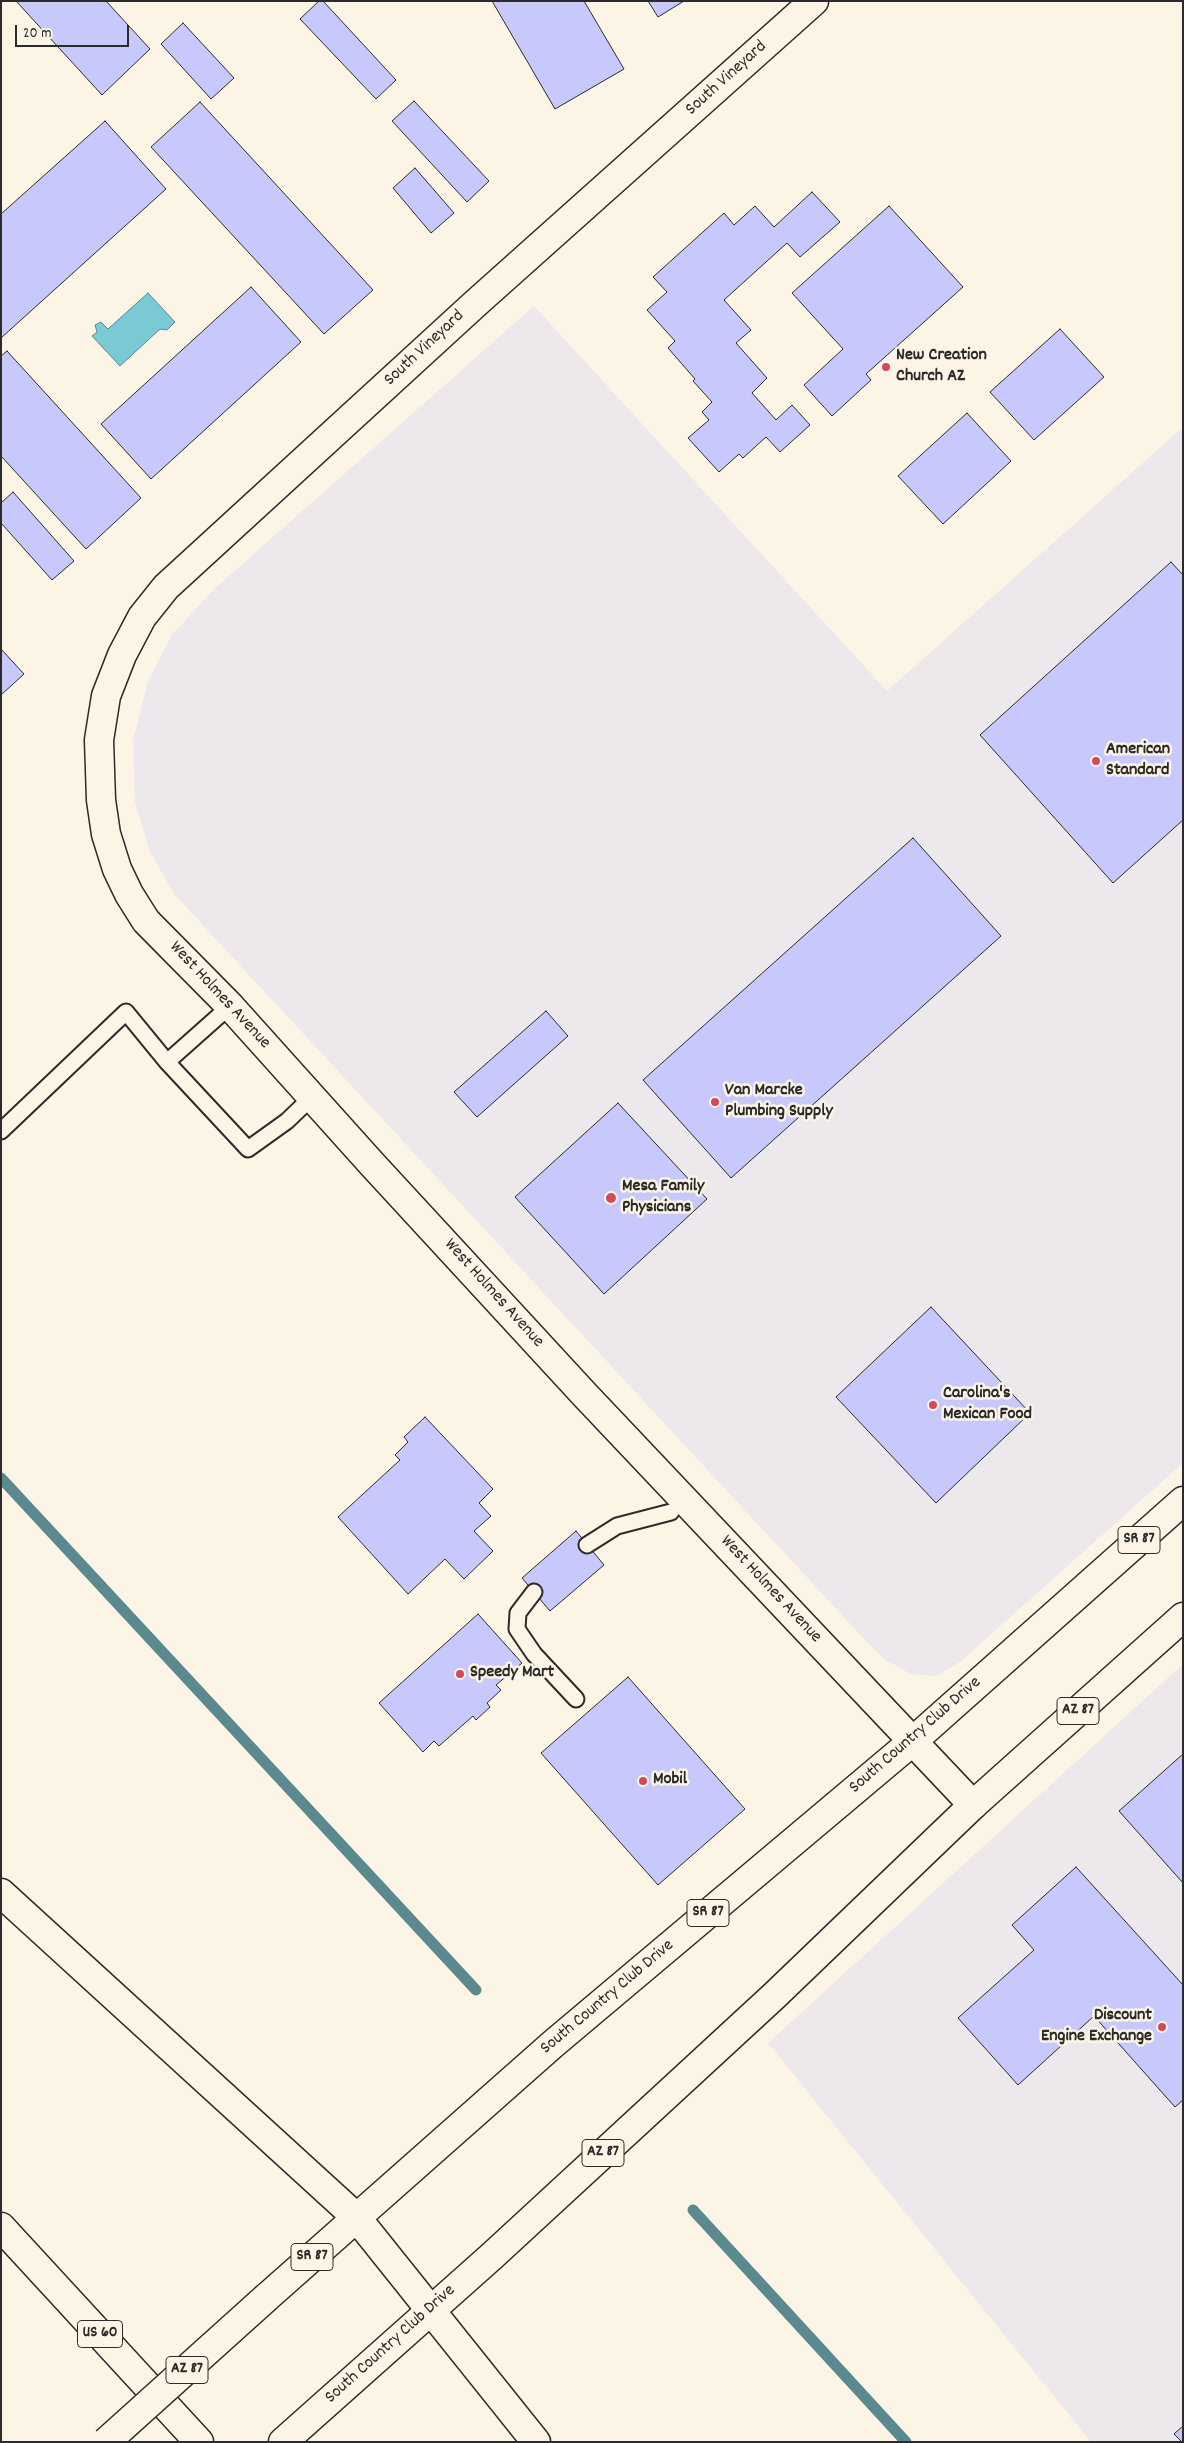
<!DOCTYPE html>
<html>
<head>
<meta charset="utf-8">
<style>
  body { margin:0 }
  #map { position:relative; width:1184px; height:2443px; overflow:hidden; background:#fcf5e5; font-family:Dekko,sans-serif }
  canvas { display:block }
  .frame { position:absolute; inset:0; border:2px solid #2b2b2b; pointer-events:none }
  .scale { position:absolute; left:15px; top:25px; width:114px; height:22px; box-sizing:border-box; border:2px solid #2b2b2b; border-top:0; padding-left:6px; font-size:15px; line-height:18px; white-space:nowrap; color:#2b2b2b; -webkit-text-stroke:4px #fcf5e5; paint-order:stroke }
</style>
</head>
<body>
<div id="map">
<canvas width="1184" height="2443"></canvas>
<div class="frame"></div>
<div class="scale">20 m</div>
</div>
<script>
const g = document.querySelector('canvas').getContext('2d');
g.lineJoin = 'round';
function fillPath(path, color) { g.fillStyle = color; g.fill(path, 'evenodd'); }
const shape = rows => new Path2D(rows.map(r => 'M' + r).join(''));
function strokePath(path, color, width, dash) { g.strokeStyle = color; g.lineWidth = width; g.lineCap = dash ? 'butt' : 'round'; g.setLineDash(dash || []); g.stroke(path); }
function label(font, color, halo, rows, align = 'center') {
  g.font = font + ' Dekko,sans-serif'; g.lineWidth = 5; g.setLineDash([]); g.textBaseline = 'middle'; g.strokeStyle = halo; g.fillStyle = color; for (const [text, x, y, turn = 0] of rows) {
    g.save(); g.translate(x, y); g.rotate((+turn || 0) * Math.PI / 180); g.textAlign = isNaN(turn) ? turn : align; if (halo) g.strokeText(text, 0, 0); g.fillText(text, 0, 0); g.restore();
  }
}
const built = shape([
  [534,306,887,691,1183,427,1183,1463,960,1662,936,1676,911,1674,884,1659,865,1640,174,894,150,852,135,802,133,741,148,681,171,636,213,590],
  [1183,1664,1183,2442,1091,2442,768,2043]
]);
const water = shape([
  [148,293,175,322,167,330,160,329,120,366,92,336,97,332,95,325,101,322,108,329,148,293]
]);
const stream = shape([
  [1,1478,476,1990],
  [693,2210,906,2442]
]);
const building = shape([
  [16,1,106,1,150,49,102,95,16,1],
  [319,1,323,1,396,80,376,99,300,19,319,1],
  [492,1,584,1,624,69,555,109,492,1],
  [648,1,684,1,658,17,648,1],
  [183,23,234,78,211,99,161,44,183,23],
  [414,101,489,181,467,202,392,121,414,101],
  [200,102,373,290,324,334,151,147,200,102],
  [105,121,166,189,1,338,1,214,105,121],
  [415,168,454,213,431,233,393,188,415,168],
  [812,192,840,222,800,257,787,243,724,300,751,330,736,343,767,378,752,393,776,420,792,405,810,425,780,452,766,437,743,458,739,454,719,472,688,438,709,420,702,412,712,402,693,381,695,379,668,348,675,341,647,310,667,292,653,277,724,213,734,225,755,206,774,227,812,192],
  [889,206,963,287,866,374,871,380,832,416,804,385,843,349,792,293,889,206],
  [251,287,301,342,151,479,101,424,251,287],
  [1060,329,1104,377,1034,440,990,392,1060,329],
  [7,351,141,498,86,549,1,456,1,356,7,351],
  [967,413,1011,461,943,524,898,476,967,413],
  [13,492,74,561,52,580,1,523,1,503,13,492],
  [1171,562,1183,575,1183,820,1113,883,980,735,1171,562],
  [1,649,24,674,1,695,1,649],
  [913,838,1001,936,731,1178,643,1080,913,838],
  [546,1011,568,1036,477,1117,454,1092,546,1011],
  [618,1103,707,1199,604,1294,515,1197,618,1103],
  [931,1307,1030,1413,936,1503,836,1397,931,1307],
  [425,1417,493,1489,479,1503,491,1516,474,1531,493,1551,464,1579,445,1559,408,1594,338,1517,400,1460,395,1455,408,1442,404,1437,425,1417],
  [576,1531,604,1565,550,1611,522,1578,576,1531],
  [478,1614,522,1663,496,1685,501,1690,487,1703,490,1707,476,1720,473,1716,439,1746,434,1741,423,1752,379,1703,478,1614],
  [628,1677,745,1809,658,1885,541,1753,628,1677],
  [1183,1754,1183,1883,1119,1811,1183,1754],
  [1076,1867,1183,1985,1183,2100,1175,2107,1094,2016,1018,2085,958,2018,1034,1950,1012,1925,1076,1867],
  [1183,2426,1183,2442,1182,2442,1174,2434,1183,2426]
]);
const lane = shape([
  [167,1062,248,1149,287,1121,312,1097],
  [1,1131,126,1012,167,1062,230,1006],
  [587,1545,617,1526,671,1512],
  [534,1592,518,1613,517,1629,534,1654,576,1699]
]);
const street = shape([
  [814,1,476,303,166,587,142,617,122,655,106,696,99,740,101,800,106,834,117,869,129,894,146,921,230,1006,372,1164,585,1395,973,1805]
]);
const primary = shape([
  [267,2297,553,2044,913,1741,1183,1501],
  [283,2442,492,2256,774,1996,973,1805,1183,1617]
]);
const highway = shape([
  [1,1893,356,2217,536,2442],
  [1,2227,199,2442]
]);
const primaryBridge = shape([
  [106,2442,267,2297]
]);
const markers = [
  [886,367,5,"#d1495b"],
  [1096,761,5,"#d1495b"],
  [715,1102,5,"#d1495b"],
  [611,1198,6,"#d1495b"],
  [933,1405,5,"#d1495b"],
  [460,1674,5,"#d1495b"],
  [643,1781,5,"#d1495b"],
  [1162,2027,5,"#d1495b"]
];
const shields = [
  [1139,1540,42],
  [1078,1711,42],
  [708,1913,42],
  [603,2153,42],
  [312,2257,42],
  [100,2334,45],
  [187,2370,42]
];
const shieldNames = [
  ["SR 87",1139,1540],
  ["AZ 87",1078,1711],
  ["SR 87",708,1913],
  ["AZ 87",603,2153],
  ["SR 87",312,2257],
  ["US 60",100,2334],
  ["AZ 87",187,2370]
];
const streetNames = [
  ["South Vineyard",727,79,-42],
  ["South Vineyard",425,349,-43],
  ["West Holmes Avenue",219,996,47],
  ["West Holmes Avenue",493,1294,48],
  ["West Holmes Avenue",770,1590,47],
  ["South Country Club Drive",916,1736,-41],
  ["South Country Club Drive",608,1998,-40],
  ["South Country Club Drive",391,2345,-42]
];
const poiNames = [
  ["New Creation",896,357],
  ["Church AZ",896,378],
  ["American",1106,751],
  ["Standard",1106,772],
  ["Van Marcke",725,1092],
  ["Plumbing Supply",725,1113],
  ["Mesa Family",622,1188],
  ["Physicians",622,1209],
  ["Carolina's",943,1395],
  ["Mexican Food",943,1416],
  ["Speedy Mart",470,1674],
  ["Mobil",653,1781],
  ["Discount",1152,2017,"right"],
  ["Engine Exchange",1152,2038,"right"]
];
fillPath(built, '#ece8ec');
fillPath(water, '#79cad4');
strokePath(water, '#5a8a90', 1);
strokePath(stream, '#5a8a90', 11);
fillPath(building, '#c7c9fc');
strokePath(building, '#2b2b2b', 1);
strokePath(lane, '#2b2b2b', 19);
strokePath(street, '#2b2b2b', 31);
strokePath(primary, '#2b2b2b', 31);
strokePath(highway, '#2b2b2b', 31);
strokePath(lane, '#fcf5e5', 15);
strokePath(street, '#fcf5e5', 28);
strokePath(primary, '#fcf5e5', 28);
strokePath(highway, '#fcf5e5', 28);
strokePath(primaryBridge, '#2b2b2b', 31, []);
strokePath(primaryBridge, '#fcf5e5', 28);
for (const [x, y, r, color] of markers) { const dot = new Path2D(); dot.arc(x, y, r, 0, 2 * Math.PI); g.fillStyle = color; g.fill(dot); strokePath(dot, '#fcf5e5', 2); }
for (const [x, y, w] of shields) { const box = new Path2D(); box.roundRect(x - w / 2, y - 13.5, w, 27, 4); g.fillStyle = '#fcf5e5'; g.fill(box); strokePath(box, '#2b2b2b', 1); }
label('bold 16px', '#2b2b2b', null, shieldNames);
label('18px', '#2b2b2b', '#fcf5e5', streetNames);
label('bold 18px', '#2b2b2b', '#fcf5e5', poiNames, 'left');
</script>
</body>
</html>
